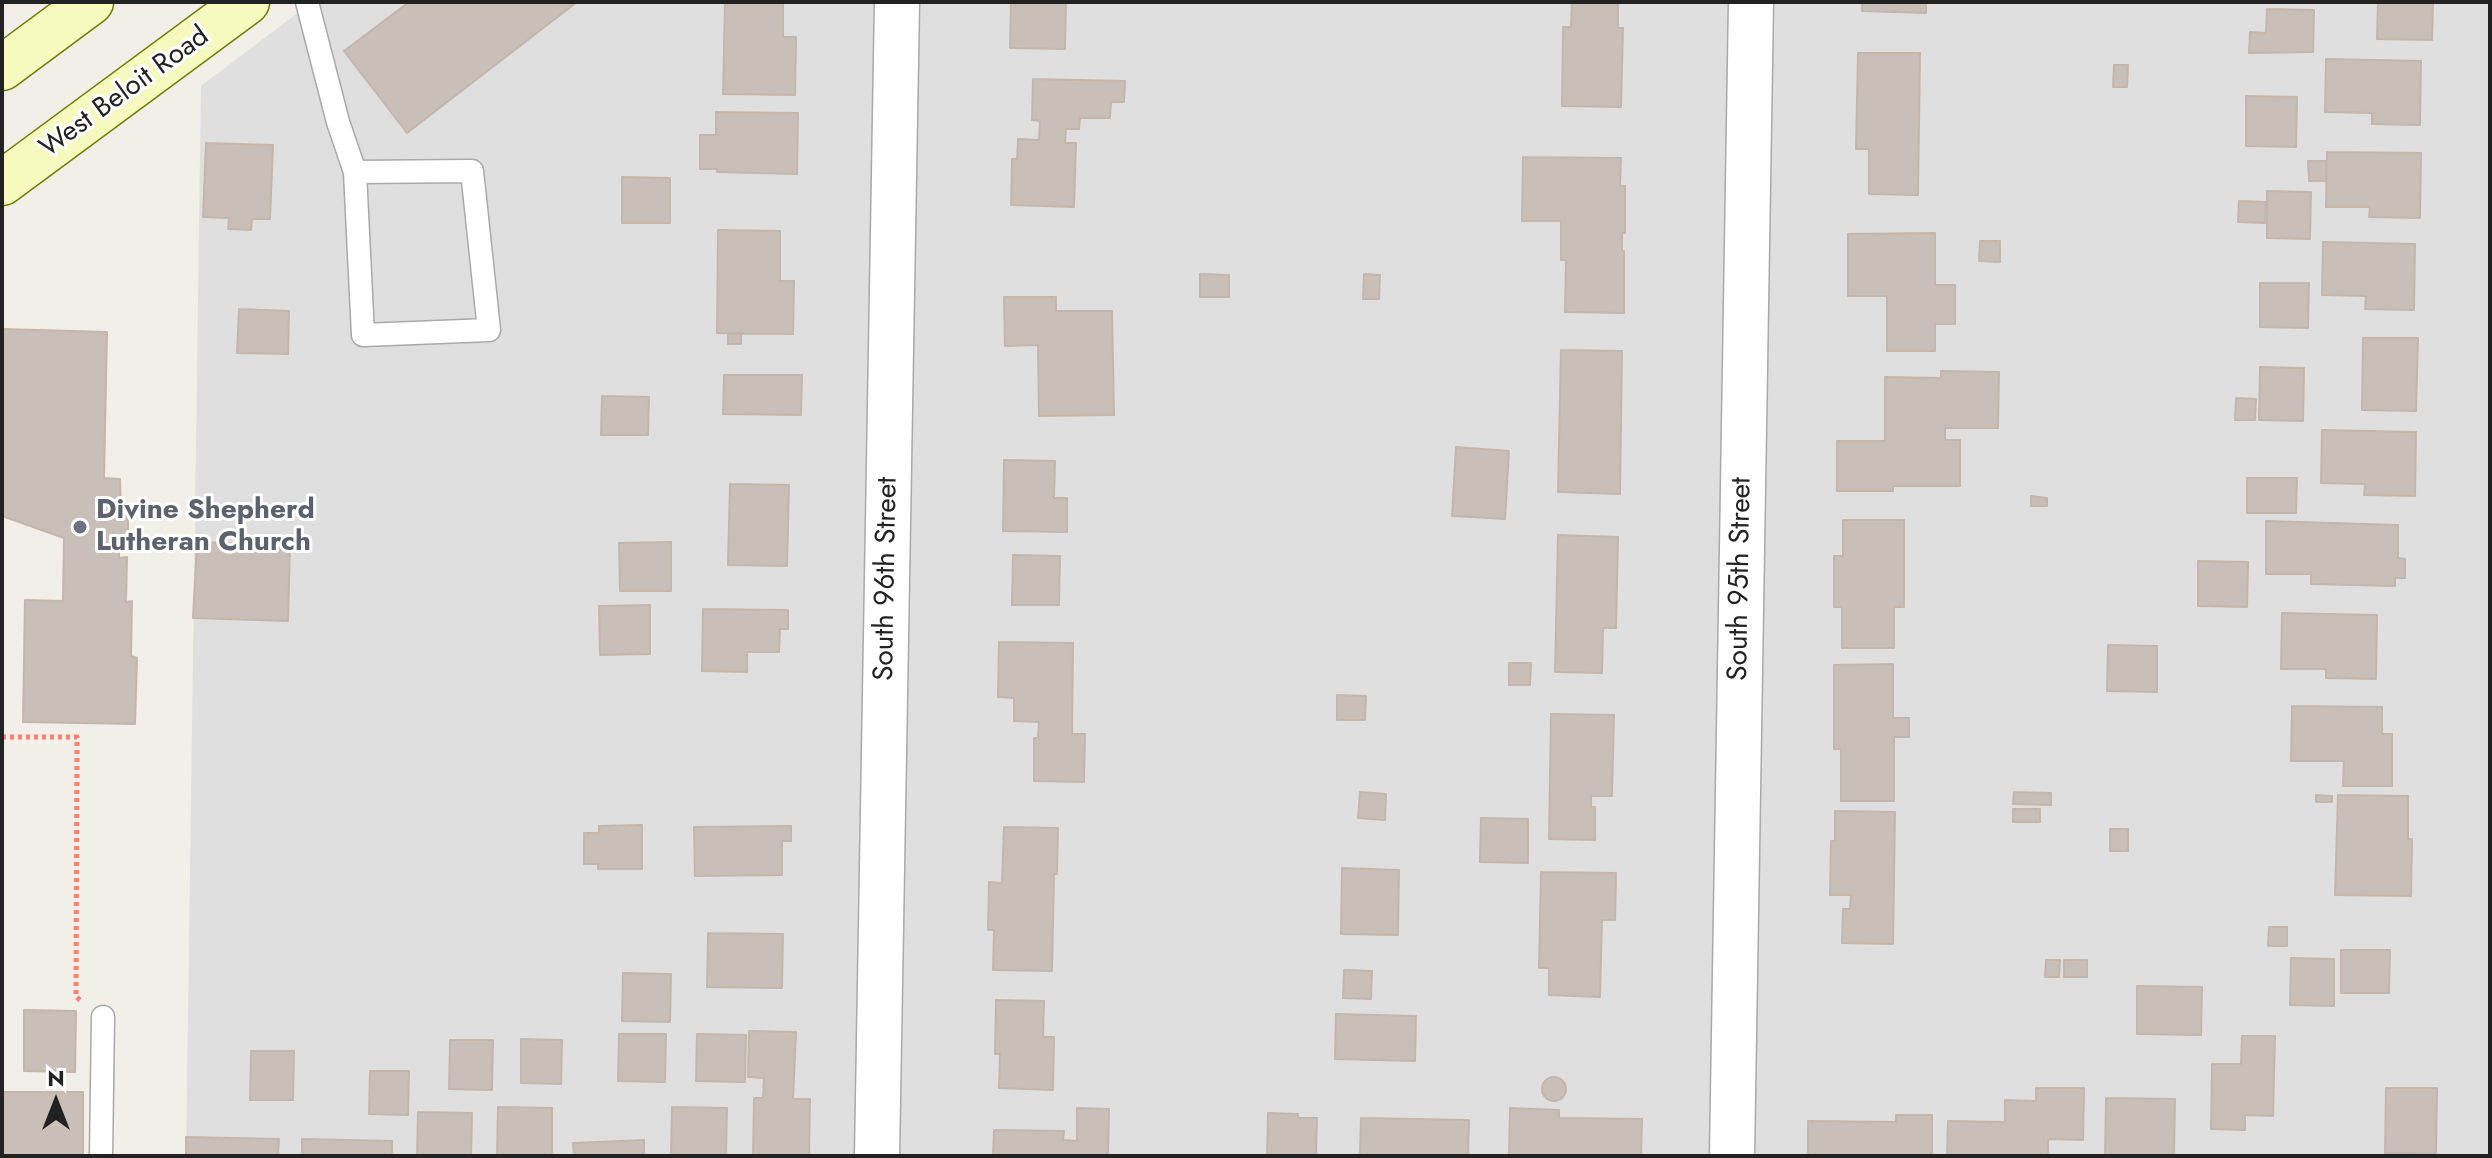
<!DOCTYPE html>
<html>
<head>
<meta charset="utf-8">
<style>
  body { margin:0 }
  #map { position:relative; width:2492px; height:1158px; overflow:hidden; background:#f2efe9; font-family:Jost,sans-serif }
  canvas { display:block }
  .frame { position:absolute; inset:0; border:4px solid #222; pointer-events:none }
  .north { position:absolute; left:16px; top:1062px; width:80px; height:80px; -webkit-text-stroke:6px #fff; paint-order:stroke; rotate:0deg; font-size:22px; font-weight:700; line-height:32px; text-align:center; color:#222 }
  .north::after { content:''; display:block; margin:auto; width:28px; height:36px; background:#222; clip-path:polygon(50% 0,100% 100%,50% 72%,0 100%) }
</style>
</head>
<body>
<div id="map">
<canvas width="2492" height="1158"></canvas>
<div class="frame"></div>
<div class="north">N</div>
</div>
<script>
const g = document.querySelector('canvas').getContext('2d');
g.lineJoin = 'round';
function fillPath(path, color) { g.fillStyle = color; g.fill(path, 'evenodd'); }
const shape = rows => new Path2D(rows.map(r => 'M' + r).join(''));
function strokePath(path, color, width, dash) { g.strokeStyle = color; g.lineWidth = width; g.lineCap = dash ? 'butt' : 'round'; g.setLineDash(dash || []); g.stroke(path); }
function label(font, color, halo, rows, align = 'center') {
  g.font = font + ' Jost,sans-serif'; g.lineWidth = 6; g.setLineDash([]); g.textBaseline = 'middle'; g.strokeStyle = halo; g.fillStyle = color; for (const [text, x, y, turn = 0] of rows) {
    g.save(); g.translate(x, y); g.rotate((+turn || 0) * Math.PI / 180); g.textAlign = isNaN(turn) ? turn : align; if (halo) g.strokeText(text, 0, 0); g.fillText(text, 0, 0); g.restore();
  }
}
const residential = shape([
  [312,2,2490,2,2490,1156,186,1156,201,86]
]);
const building = shape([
  [409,2,577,2,407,133,344,51,409,2],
  [725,2,783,2,783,37,796,37,795,95,723,94,725,2],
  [1011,2,1066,2,1065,49,1010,48,1011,2],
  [1572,2,1618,2,1618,28,1623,28,1621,107,1562,106,1563,27,1571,27,1572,2],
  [1862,2,1926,2,1926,13,1862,11,1862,2],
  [2378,2,2433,2,2432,40,2377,39,2378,2],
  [2267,9,2314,10,2313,52,2249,53,2250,32,2266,33,2267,9],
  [1858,53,1920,53,1918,195,1869,194,1869,149,1856,149,1858,53],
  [2326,59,2421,61,2420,125,2372,124,2372,113,2325,112,2326,59],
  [2114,65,2128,65,2127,87,2113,87,2114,65],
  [1033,79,1125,81,1124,102,1111,102,1110,118,1080,118,1079,129,1066,129,1065,143,1076,143,1074,207,1011,205,1012,159,1017,159,1018,139,1039,140,1040,121,1032,120,1033,79],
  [2246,96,2297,97,2296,147,2246,146,2246,96],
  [716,112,798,113,797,174,717,172,717,169,700,169,700,135,716,135,716,112],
  [206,143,273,145,270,219,252,219,251,230,228,229,229,218,203,217,206,143],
  [2327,152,2421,153,2420,218,2369,217,2370,207,2326,207,2327,152],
  [1523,157,1621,158,1620,186,1625,186,1625,233,1622,233,1622,251,1624,251,1624,313,1565,312,1566,260,1561,260,1561,221,1522,221,1523,157],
  [2308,161,2326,161,2326,181,2309,181,2308,161],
  [622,177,670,178,670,223,622,223,622,177],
  [2267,191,2311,192,2310,239,2267,238,2267,191],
  [2239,201,2266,202,2265,223,2238,222,2239,201],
  [718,230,780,231,780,281,794,281,793,334,717,333,718,230],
  [1935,233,1935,285,1955,285,1955,324,1935,324,1935,351,1887,351,1887,296,1848,296,1848,234,1935,233],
  [1980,241,2000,241,2000,262,1979,261,1980,241],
  [2323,242,2415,244,2414,310,2365,309,2366,296,2322,295,2323,242],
  [1200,274,1229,275,1229,297,1200,297,1200,274],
  [1364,274,1380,275,1379,299,1363,299,1364,274],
  [2260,283,2309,283,2308,328,2260,327,2260,283],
  [1004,297,1056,297,1056,311,1112,311,1114,415,1039,416,1038,345,1005,346,1004,297],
  [239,309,289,311,288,354,237,353,239,309],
  [2,329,107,332,104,478,120,479,121,511,128,511,128,545,119,545,119,558,127,557,126,602,132,601,131,656,137,658,135,724,23,722,25,600,63,601,64,538,2,516,2,329],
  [728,334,741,334,741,344,728,344,728,334],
  [2363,338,2418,338,2416,411,2362,410,2363,338],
  [1561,350,1622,351,1620,494,1558,492,1561,350],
  [2260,367,2304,368,2303,421,2259,420,2260,367],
  [1941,371,1999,372,1998,428,1945,428,1945,440,1960,440,1960,486,1893,486,1893,491,1837,491,1837,441,1885,441,1885,377,1941,378,1941,371],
  [724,375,802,375,801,415,723,414,724,375],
  [602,396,649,397,648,435,601,435,602,396],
  [2236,398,2256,399,2255,420,2235,420,2236,398],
  [2322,430,2416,432,2415,496,2364,495,2365,484,2321,483,2322,430],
  [1456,447,1509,451,1505,519,1452,516,1456,447],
  [1004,460,1055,461,1054,498,1067,498,1067,532,1003,531,1004,460],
  [2247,478,2297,478,2296,513,2247,513,2247,478],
  [730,484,789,485,787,566,728,565,730,484],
  [2031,496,2047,498,2047,506,2031,506,2031,496],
  [1843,520,1904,520,1904,607,1894,607,1894,648,1842,648,1842,607,1834,607,1834,556,1843,556,1843,520],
  [2266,521,2398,525,2398,558,2405,559,2405,578,2395,578,2395,586,2311,584,2311,574,2266,574,2266,521],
  [1558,535,1618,537,1616,628,1603,628,1602,673,1555,672,1558,535],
  [197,542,290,545,288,621,193,618,197,542],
  [671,542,671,591,620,591,619,543,671,542],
  [1013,555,1060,556,1059,605,1012,605,1013,555],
  [2198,561,2248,562,2247,607,2198,606,2198,561],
  [650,605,650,654,600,655,599,606,650,605],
  [703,609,788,610,788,629,780,629,779,652,747,652,747,672,702,671,703,609],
  [2282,613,2377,615,2376,679,2326,678,2326,669,2281,669,2282,613],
  [999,642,1073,643,1072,734,1085,734,1084,782,1034,781,1034,738,1038,738,1039,722,1014,721,1014,698,998,697,999,642],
  [2108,645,2157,646,2157,692,2107,691,2108,645],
  [1509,663,1531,663,1530,685,1509,685,1509,663],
  [1893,664,1893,718,1909,718,1909,737,1894,737,1894,801,1841,801,1841,749,1834,749,1834,665,1893,664],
  [1337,695,1366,696,1365,720,1337,720,1337,695],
  [2292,706,2382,707,2382,734,2392,734,2392,786,2343,786,2344,761,2291,761,2292,706],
  [1551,714,1614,715,1612,796,1591,796,1591,807,1595,807,1595,840,1549,839,1551,714],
  [1360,792,1386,794,1385,820,1358,818,1360,792],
  [2014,792,2051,793,2051,805,2013,804,2014,792],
  [2316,795,2332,796,2332,802,2316,802,2316,795],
  [2338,795,2408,796,2408,839,2412,839,2411,896,2335,895,2338,795],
  [2013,809,2040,809,2040,822,2013,822,2013,809],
  [1835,811,1895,812,1893,944,1842,943,1843,909,1850,909,1851,895,1830,895,1831,841,1835,841,1835,811],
  [1481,818,1528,819,1528,863,1480,862,1481,818],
  [642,825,642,869,598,869,598,864,584,864,584,833,599,833,599,826,642,825],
  [791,826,791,841,782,841,782,875,695,876,694,827,791,826],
  [1004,827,1058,828,1057,874,1054,874,1052,971,993,970,994,930,988,930,989,882,1002,883,1004,827],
  [2110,829,2128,829,2128,851,2110,851,2110,829],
  [1342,868,1399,870,1398,935,1341,934,1342,868],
  [1541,872,1616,873,1615,920,1602,920,1600,997,1549,995,1549,968,1539,968,1541,872],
  [2269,927,2287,927,2287,946,2268,946,2269,927],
  [708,933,783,934,782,988,707,987,708,933],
  [2341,950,2390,950,2389,993,2341,993,2341,950],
  [2291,958,2334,959,2334,1006,2290,1005,2291,958],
  [2046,960,2060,960,2059,977,2045,977,2046,960],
  [2064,960,2087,960,2087,977,2064,977,2064,960],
  [1344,970,1372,971,1371,999,1343,998,1344,970],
  [623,973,671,974,670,1022,622,1021,623,973],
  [2137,986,2202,987,2201,1035,2137,1034,2137,986],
  [996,1000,1044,1001,1043,1037,1054,1037,1053,1090,999,1088,1000,1054,995,1054,996,1000],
  [24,1010,76,1011,75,1072,24,1071,24,1010],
  [1336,1014,1416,1016,1415,1061,1335,1059,1336,1014],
  [749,1031,796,1032,793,1099,810,1099,809,1156,753,1156,754,1098,763,1098,764,1078,748,1077,749,1031],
  [619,1034,666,1034,665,1082,618,1081,619,1034],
  [697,1034,746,1035,745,1082,696,1081,697,1034],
  [2242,1036,2275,1036,2273,1116,2245,1115,2245,1130,2211,1129,2212,1064,2241,1064,2242,1036],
  [521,1039,562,1040,561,1084,521,1083,521,1039],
  [450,1040,493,1040,492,1090,449,1089,450,1040],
  [251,1051,294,1051,293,1100,250,1100,251,1051],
  [370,1071,409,1071,408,1115,369,1114,370,1071],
  '1542 1089a12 12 0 1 1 24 0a12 12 0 1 1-24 0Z',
  [2036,1088,2084,1088,2083,1140,2048,1139,2048,1156,1947,1156,1948,1121,2005,1122,2005,1100,2036,1101,2036,1088],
  [2386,1088,2437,1088,2436,1154,2385,1153,2386,1088],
  [2,1092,83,1092,83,1156,2,1156,2,1092],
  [2106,1098,2175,1099,2174,1156,2105,1156,2106,1098],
  [498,1107,552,1108,552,1156,497,1156,498,1107],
  [672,1107,727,1108,726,1156,671,1156,672,1107],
  [1077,1108,1109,1109,1108,1156,993,1156,994,1130,1064,1131,1063,1140,1077,1141,1077,1108],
  [1510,1108,1559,1110,1559,1118,1642,1119,1641,1156,1509,1155,1510,1108],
  [418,1112,472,1113,471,1156,417,1156,418,1112],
  [1268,1113,1298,1114,1298,1118,1317,1118,1316,1156,1267,1156,1268,1113],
  [1896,1115,1932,1115,1932,1156,1808,1156,1808,1121,1896,1122,1896,1115],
  [1361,1118,1469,1120,1468,1156,1360,1156,1361,1118],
  [186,1137,279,1139,278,1156,186,1156,186,1137],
  [302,1139,392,1141,392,1156,302,1156,302,1139],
  [644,1140,644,1156,574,1156,573,1143,644,1140]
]);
const path = shape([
  [2,737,77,737,76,997,80,1000]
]);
const service = shape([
  [307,2,338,122,355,172,363,335,489,330,472,171,355,172],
  [101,1156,103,1017]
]);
const minor = shape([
  [877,1156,897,2],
  [1732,1156,1751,2]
]);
const secondary = shape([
  [2,68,91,2],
  [2,183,247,2]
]);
const markers = [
  [80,527,8,"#6b7280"]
];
const streetNames = [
  ["West Beloit Road",125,93,-36],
  ["South 96th Street",887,579,-89],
  ["South 95th Street",1741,579,-89]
];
const worshipNames = [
  ["Divine Shepherd",96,511],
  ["Lutheran Church",96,543]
];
fillPath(residential, '#e0dfdf');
fillPath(building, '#c7bfb8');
strokePath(building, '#c4b6ab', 2);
strokePath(service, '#a9a9a9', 25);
strokePath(minor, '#a9a9a9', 47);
strokePath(secondary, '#707d05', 47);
strokePath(path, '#fa8072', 5, [4, 4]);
strokePath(service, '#fff', 22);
strokePath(minor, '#fff', 44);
strokePath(secondary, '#f7fabf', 44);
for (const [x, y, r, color] of markers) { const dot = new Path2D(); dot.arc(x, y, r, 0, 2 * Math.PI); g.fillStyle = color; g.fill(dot); strokePath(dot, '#fff', 3); }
label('28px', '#222', '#fff', streetNames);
label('bold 28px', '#5b616d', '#fff', worshipNames, 'left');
</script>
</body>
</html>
